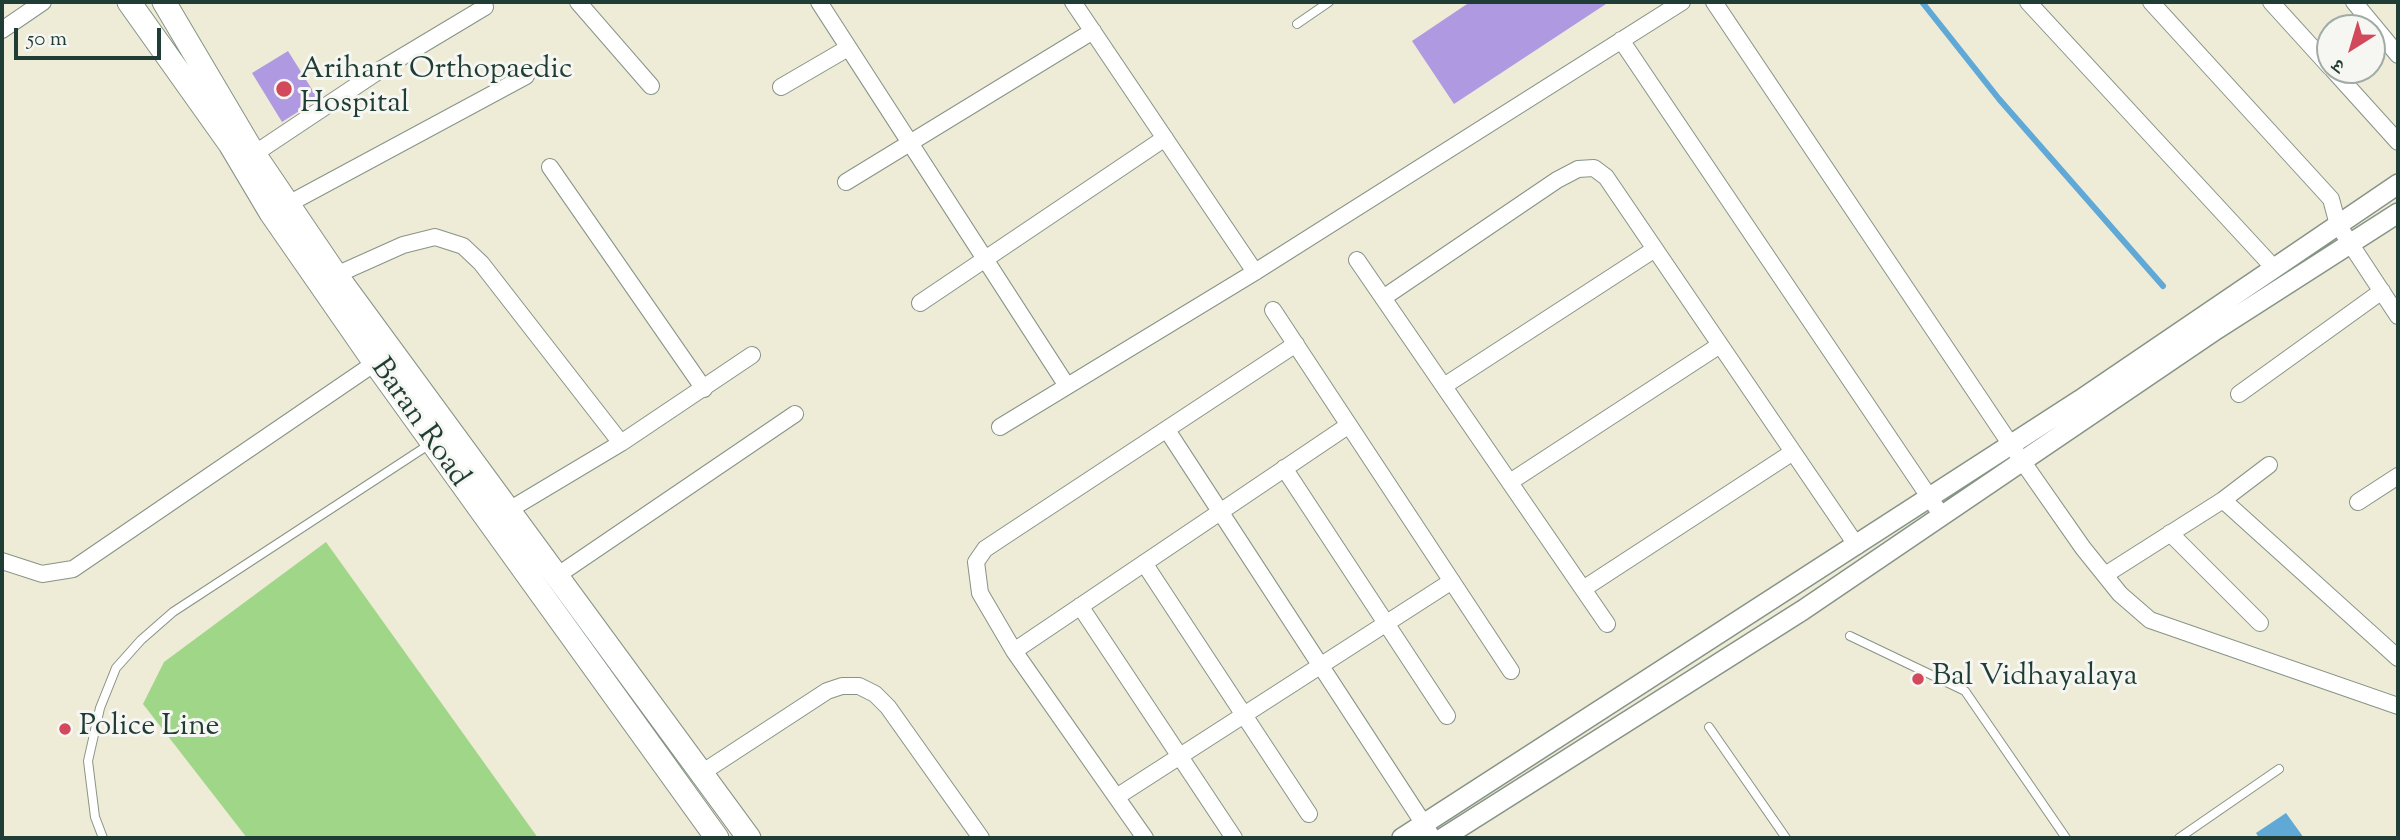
<!DOCTYPE html>
<html>
<head>
<meta charset="utf-8">
<style>
  body { margin:0 }
  #map { position:relative; width:2400px; height:840px; overflow:hidden; background:#eeebd7; font-family:"Sorts Mill Goudy","Noto Serif Devanagari",serif }
  canvas { display:block }
  .frame { position:absolute; inset:0; border:4px solid #1f3d34; pointer-events:none }
  .north { position:absolute; left:2316px; top:14px; width:70px; height:70px; box-sizing:border-box; background:#f6f6f2; border:2px solid #a0aca6; border-radius:50%; rotate:217deg; font-size:19px; font-weight:700; line-height:28px; text-align:center; color:#1f3d34 }
  .north::after { content:''; display:block; margin:auto; width:24px; height:32px; background:#d1495b; clip-path:polygon(50% 0,100% 100%,50% 72%,0 100%) }
  .scale { position:absolute; left:14px; top:28px; width:147px; height:32px; box-sizing:border-box; border:4px solid #1f3d34; border-top:0; padding-left:9px; font-size:21px; line-height:24px; white-space:nowrap; color:#1f3d34; -webkit-text-stroke:5px #f6f6f2; paint-order:stroke }
</style>
</head>
<body>
<div id="map">
<canvas width="2400" height="840"></canvas>
<div class="frame"></div>
<div class="north">उ</div>
<div class="scale">50 m</div>
</div>
<script>
const g = document.querySelector('canvas').getContext('2d');
g.lineJoin = 'round';
function fillPath(path, color) { g.fillStyle = color; g.fill(path, 'evenodd'); }
const shape = rows => new Path2D(rows.map(r => 'M' + r).join(''));
function strokePath(path, color, width, dash) { g.strokeStyle = color; g.lineWidth = width; g.lineCap = dash ? 'butt' : 'round'; g.setLineDash(dash || []); g.stroke(path); }
function label(font, color, halo, rows, align = 'center') {
  g.font = font + ' "Sorts Mill Goudy",serif'; g.lineWidth = 6; g.setLineDash([]); g.textBaseline = 'middle'; g.strokeStyle = halo; g.fillStyle = color; for (const [text, x, y, turn = 0] of rows) {
    g.save(); g.translate(x, y); g.rotate((+turn || 0) * Math.PI / 180); g.textAlign = isNaN(turn) ? turn : align; if (halo) g.strokeText(text, 0, 0); g.fillText(text, 0, 0); g.restore();
  }
}
const green = shape([
  [326,542,538,838,247,838,143,704,164,662]
]);
const water = shape([
  [2286,813,2304,838,2259,838,2256,833]
]);
const stream = shape([
  [1922,2,1999,99,2163,286]
]);
const building = shape([
  [1470,2,1609,2,1454,104,1412,41],
  [288,51,318,99,282,122,252,73]
]);
const service = shape([
  [1297,24,1329,2],
  [1850,636,1965,691,2066,838],
  [1709,727,1786,838],
  [103,838,95,817,88,761,100,708,116,668,141,640,173,612,430,444],
  [2179,838,2279,769]
]);
const minor = shape([
  [578,2,651,86],
  [819,2,1067,386],
  [1073,2,1255,272],
  [1714,2,2011,445,2083,548,2120,594,2150,620,2398,706],
  [2028,2,2274,268],
  [2151,2,2331,199,2338,225,2398,316],
  [2271,2,2330,67],
  [2354,2,2398,55],
  [2,30,43,2],
  [1621,40,1942,516],
  [2333,70,2398,142],
  [781,87,848,48],
  [254,154,380,70,485,7],
  [550,167,704,389],
  [846,182,1093,31],
  [279,209,526,76],
  [1357,260,1607,624],
  [336,275,403,245,435,237,463,246,481,263,621,443],
  [1383,298,1557,180,1578,169,1594,168,1606,177,1857,546],
  [920,303,1165,138],
  [1273,310,1511,671],
  [1444,386,1655,249],
  [2239,394,2382,291],
  [1000,427,1255,272,1682,2],
  [1167,430,1433,838],
  [1284,468,1447,716],
  [1510,482,1720,345],
  [2223,500,2398,658],
  [2358,502,2398,476],
  [509,510,621,443,752,355],
  [2170,533,2260,623],
  [2,561,42,574,73,569,375,363],
  [1144,563,1309,814],
  [558,575,795,414],
  [2105,575,2223,500,2269,465],
  [1583,589,1793,452],
  [1080,606,1234,838],
  [1014,651,1349,425],
  [700,774,827,691,842,686,859,686,875,694,888,707,981,838],
  [1118,796,1452,581],
  [1145,838,1014,651,980,593,976,562,985,549,1000,539,1296,344]
]);
const tertiary = shape([
  [1402,838,2080,400,2398,184],
  [1443,838,1803,610,2217,329,2398,213]
]);
const secondary = shape([
  [129,2,230,144,271,213,375,363,717,838],
  [164,2,254,154,336,275,749,838]
]);
const markers = [
  [284,89,9,"#d1495b"],
  [1918,679,7,"#d1495b"],
  [65,729,7,"#d1495b"]
];
const poiNames = [
  ["Arihant Orthopaedic",300,72],
  ["Hospital",300,106],
  ["Bal Vidhayalaya",1932,679],
  ["Police Line",79,729]
];
const streetNames = [
  ["Baran Road",418,424,55]
];
fillPath(green, '#9fd688');
fillPath(water, '#60a9d7');
strokePath(stream, '#60a9d7', 6);
fillPath(building, '#af9ae2');
strokePath(service, '#869486', 10);
strokePath(minor, '#869486', 18);
strokePath(tertiary, '#869486', 22);
strokePath(secondary, '#869486', 25);
strokePath(service, '#fff', 8);
strokePath(minor, '#fff', 16);
strokePath(tertiary, '#fff', 19);
strokePath(secondary, '#fff', 23);
for (const [x, y, r, color] of markers) { const dot = new Path2D(); dot.arc(x, y, r, 0, 2 * Math.PI); g.fillStyle = color; g.fill(dot); strokePath(dot, '#f6f6f2', 2.5); }
label('30px', '#1f3d34', '#f6f6f2', poiNames, 'left');
label('30px', '#1f3d34', '#f6f6f2', streetNames);
</script>
</body>
</html>
